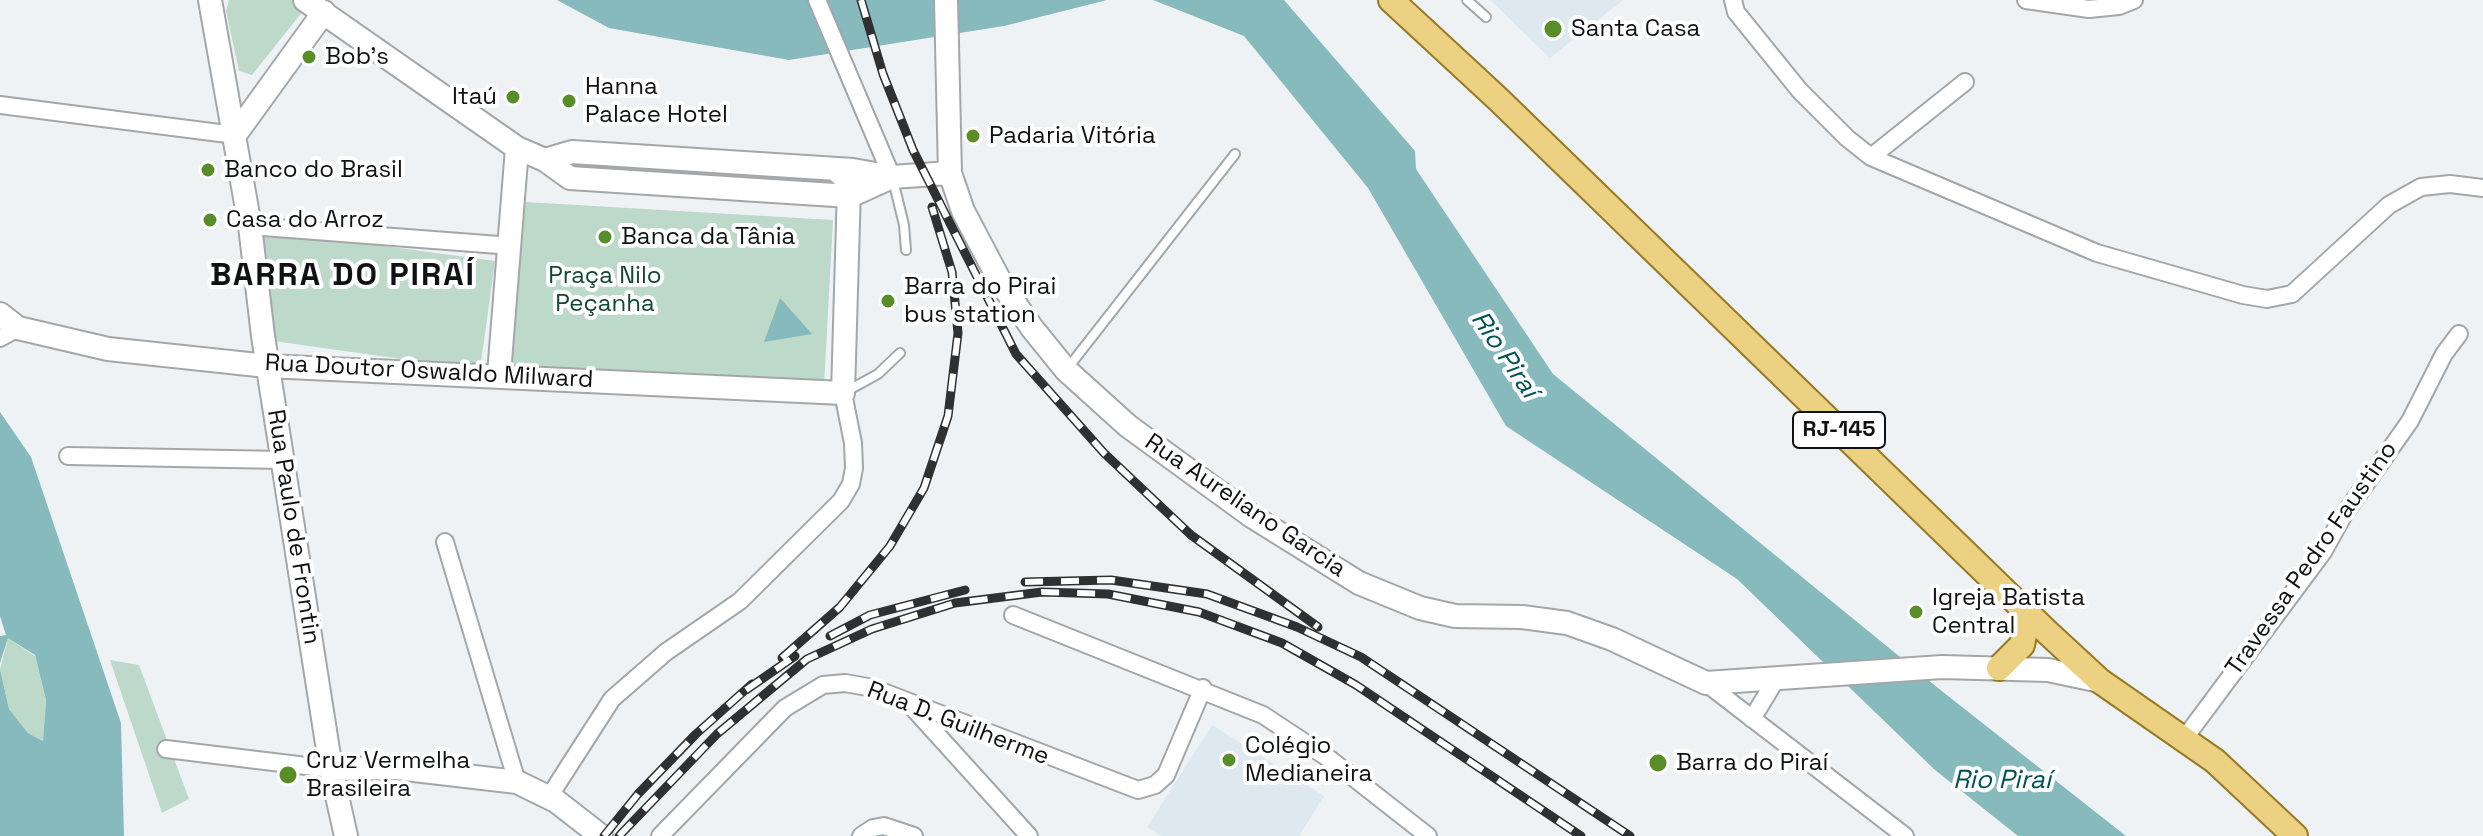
<!DOCTYPE html>
<html>
<head>
<meta charset="utf-8">
<style>
  body { margin:0 }
  canvas { display:block; background:#eef2f4 }
</style>
</head>
<body>
<canvas width="2483" height="836"></canvas>
<script>
const g = document.querySelector('canvas').getContext('2d');
g.lineJoin = 'round';
function fillPath(path, color) { g.fillStyle = color; g.fill(path, 'evenodd'); }
const shape = rows => new Path2D(rows.map(r => 'M' + r).join(''));
function strokePath(path, color, width, dash) { g.strokeStyle = color; g.lineWidth = width; g.lineCap = dash ? 'butt' : 'round'; g.setLineDash(dash || []); g.stroke(path); }
function label(font, color, halo, rows, align = 'center') {
  g.font = font + ' "Space Grotesk",sans-serif'; g.lineWidth = 8; g.setLineDash([]); g.textBaseline = 'middle'; g.strokeStyle = halo; g.fillStyle = color; for (const [text, x, y, turn = 0] of rows) {
    g.save(); g.translate(x, y); g.rotate((+turn || 0) * Math.PI / 180); g.textAlign = isNaN(turn) ? turn : align; if (halo) g.strokeText(text, 0, 0); g.fillText(text, 0, 0); g.restore();
  }
}
const built = shape([
  [1490,0,1623,0,1550,58],
  [1212,725,1324,796,1299,836,1161,836,1147,827]
]);
const green = shape([
  [229,0,292,0,303,11,252,75,239,71,226,11],
  [525,202,833,220,824,386,503,368],
  [252,228,495,261,480,370,266,340],
  [8,638,35,656,46,700,43,741,28,733,9,709,0,669],
  [110,660,139,665,189,799,162,813]
]);
const water = shape([
  [557,0,1107,0,1004,26,789,60,609,28],
  [1153,0,1284,0,1415,151,1416,169,1553,374,1943,692,2126,836,2018,836,1935,770,1737,579,1506,426,1368,188,1244,36],
  [780,298,812,334,764,342],
  [0,412,31,457,121,723,124,836,0,836,0,669,9,709,28,733,43,741,46,700,35,655,8,638,0,663,0,636,6,635,0,616]
]);
const lane = shape([
  [1467,0,1486,17],
  [893,180,904,225,906,250],
  [1067,369,1235,154],
  [847,391,878,374,900,353]
]);
const street = shape([
  [817,0,892,177],
  [1733,0,1736,12,1800,91,1847,138,1871,157,2097,253,2243,295,2267,299,2292,294,2389,205,2421,187,2450,184,2483,188],
  [2026,0,2089,9,2119,6,2134,0],
  [0,105,235,135],
  [1871,157,1965,82],
  [250,226,512,246],
  [0,338,18,328],
  [68,456,283,460],
  [445,542,517,782],
  [1013,615,1263,715,1331,760,1428,836],
  [1706,683,1905,836],
  [913,708,1029,836],
  [1752,719,1778,676],
  [2184,739,2323,552,2343,516,2410,421,2444,354,2459,334],
  [166,749,331,769],
  [549,797,612,699,666,652,740,601,841,501,851,484,854,468,853,443,843,393],
  [660,836,785,708,823,685,845,683,873,688,1138,790,1155,785,1166,775,1203,688],
  [861,836,873,828,884,826,914,836]
]);
const secondary = shape([
  [210,0,250,226,263,336,331,769,346,836],
  [305,0,517,148,545,160,570,178,850,196,892,177],
  [946,0,950,173,963,211,1001,283,1032,328,1066,370,1128,426,1253,517,1359,583,1420,608,1455,616,1522,617,1567,623,1612,639,1706,683,1942,667,2048,670,2100,681],
  [235,135,324,12],
  [545,160,572,152,853,170,892,177,950,173],
  [0,314,18,328,108,349,267,366,843,393,849,188,845,178,835,169],
  [499,374,517,148],
  [331,769,397,768,517,782,556,801,601,836]
]);
const primary = shape([
  [1391,0,1498,99,2048,633,2100,681,2215,761,2295,836],
  [1999,668,2022,645,2028,615]
]);
const rail = shape([
  [861,0,883,74,913,150,1016,354,1104,453,1191,535,1318,627],
  [1025,582,1111,580,1207,594,1297,627,1361,657,1630,836],
  [830,636,870,615,965,590],
  [782,658,840,607,890,546,924,488,948,416,958,333,952,272,932,207],
  [746,690,795,656],
  [604,836,638,794,696,734,752,684],
  [619,836,717,734,807,659,872,629,955,603,1042,592,1108,594,1199,612,1282,643,1356,685,1581,836]
]);
const markers = [
  [1553,29,10,"#588d28"],
  [309,57,8,"#588d28"],
  [513,97,8,"#588d28"],
  [569,101,8,"#588d28"],
  [973,136,8,"#588d28"],
  [208,170,8,"#588d28"],
  [210,220,8,"#588d28"],
  [605,237,8,"#588d28"],
  [888,301,8,"#588d28"],
  [1916,612,8,"#588d28"],
  [1229,760,8,"#588d28"],
  [1658,763,10,"#588d28"],
  [288,775,10,"#588d28"]
];
const shields = [
  [1839,430,92]
];
const shieldNames = [
  ["RJ-145",1839,430]
];
const poiNames = [
  ["Santa Casa",1571,29],
  ["Bob's",325,57],
  ["Hanna",585,87],
  ["Palace Hotel",585,115],
  ["Itaú",497,97,"right"],
  ["Padaria Vitória",989,136],
  ["Banco do Brasil",224,170],
  ["Casa do Arroz",226,220],
  ["Banca da Tânia",621,237],
  ["Barra do Pirai",904,287],
  ["bus station",904,315],
  ["Igreja Batista",1932,598],
  ["Central",1932,626],
  ["Colégio",1245,746],
  ["Medianeira",1245,774],
  ["Cruz Vermelha",306,761],
  ["Brasileira",306,789],
  ["Barra do Piraí",1676,763]
];
const parkNames = [
  ["Praça Nilo",605,276],
  ["Peçanha",605,304]
];
const streetNames = [
  ["Rua Doutor Oswaldo Milward",429,372,3],
  ["Rua Aureliano Garcia",1245,506,34],
  ["Rua Paulo de Frontin",293,527,81],
  ["Travessa Pedro Faustino",2312,559,-55],
  ["Rua D. Guilherme",958,724,21]
];
const waterNames = [
  ["Rio Piraí",1504,355,56],
  ["Rio Piraí",2002,781]
];
const districtNames = [
  ["BARRA DO PIRAÍ",343,276]
];
fillPath(built, '#dee8ef');
fillPath(green, '#bdd9ca');
fillPath(water, '#87babd');
strokePath(lane, '#a3a7a9', 12);
strokePath(street, '#a3a7a9', 20);
strokePath(secondary, '#a3a7a9', 26);
strokePath(primary, '#967a24', 28);
strokePath(lane, '#fff', 8);
strokePath(street, '#fff', 16);
strokePath(secondary, '#fff', 22);
strokePath(primary, '#ebd181', 24);
strokePath(rail, '#2e3031', 9);
strokePath(rail, '#fefeff', 6, [18]);
for (const [x, y, r, color] of markers) { const dot = new Path2D(); dot.arc(x, y, r, 0, 2 * Math.PI); g.fillStyle = color; g.fill(dot); strokePath(dot, '#fefeff', 3); }
for (const [x, y, w] of shields) { const box = new Path2D(); box.roundRect(x - w / 2, y - 18, w, 36, 6); g.fillStyle = '#fefeff'; g.fill(box); strokePath(box, '#101112', 2); }
label('bold 22px', '#101112', null, shieldNames);
label('24px', '#101112', '#fefeff', poiNames, 'left');
label('24px', '#124732', '#fefeff', parkNames);
label('24px', '#101112', '#fefeff', streetNames);
label('italic 26px', '#015155', '#fefeff', waterNames);
g.letterSpacing = '2px';
label('bold 32px', '#101112', '#fefeff', districtNames);
g.letterSpacing = '0px';
</script>
</body>
</html>
